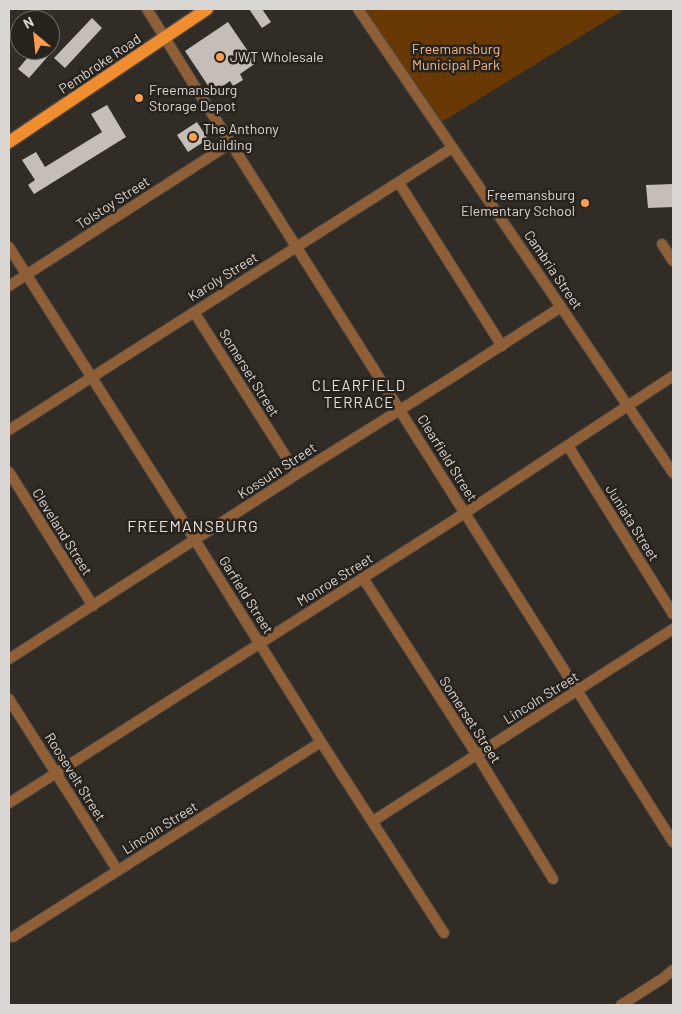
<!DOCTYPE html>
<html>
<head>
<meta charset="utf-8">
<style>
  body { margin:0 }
  #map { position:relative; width:682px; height:1014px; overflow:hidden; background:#322c27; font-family:Barlow,sans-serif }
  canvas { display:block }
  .frame { position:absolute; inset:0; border:10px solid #dad6d3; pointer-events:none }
  .north { position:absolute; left:10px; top:10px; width:50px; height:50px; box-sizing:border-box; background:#28221d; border:1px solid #6f6a66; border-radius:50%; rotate:332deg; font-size:14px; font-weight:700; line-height:20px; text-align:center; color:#dad6d3 }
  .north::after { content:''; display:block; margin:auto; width:18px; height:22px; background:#fa9f4f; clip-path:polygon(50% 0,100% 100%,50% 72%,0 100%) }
</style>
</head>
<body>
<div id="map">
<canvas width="682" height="1014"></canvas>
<div class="frame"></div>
<div class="north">N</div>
</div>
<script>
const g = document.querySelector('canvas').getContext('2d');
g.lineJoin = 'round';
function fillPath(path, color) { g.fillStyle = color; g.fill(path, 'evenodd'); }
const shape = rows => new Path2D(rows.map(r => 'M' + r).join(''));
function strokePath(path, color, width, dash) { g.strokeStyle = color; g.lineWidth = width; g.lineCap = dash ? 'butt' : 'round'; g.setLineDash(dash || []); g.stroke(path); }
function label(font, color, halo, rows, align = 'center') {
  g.font = font + ' Barlow,sans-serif'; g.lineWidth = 5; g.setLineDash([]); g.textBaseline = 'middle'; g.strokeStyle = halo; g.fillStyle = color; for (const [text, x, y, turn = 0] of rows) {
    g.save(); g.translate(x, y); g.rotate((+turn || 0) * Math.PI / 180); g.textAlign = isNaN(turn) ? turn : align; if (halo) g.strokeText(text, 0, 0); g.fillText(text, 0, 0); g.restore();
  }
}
const green = shape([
  [365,9,625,9,442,122]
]);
const building = shape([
  [249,9,262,9,271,22,262,28],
  [92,18,102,28,65,68,54,58],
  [228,22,256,63,240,74,243,80,233,86,230,81,213,93,185,51],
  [34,50,43,50,49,55,29,78,18,69],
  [107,105,126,137,34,194,28,185,35,180,22,160,36,152,45,167,102,132,91,114],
  [197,122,208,139,188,152,177,135],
  [673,184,673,207,648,208,646,185]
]);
const minor = shape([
  [147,9,199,93,673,842],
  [399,183,502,346],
  [662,244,673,261],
  [9,247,195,540,321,742,444,933],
  [9,286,231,143],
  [194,312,297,474],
  [9,430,452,148],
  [568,446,673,614],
  [9,472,93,606],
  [363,578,477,755,553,879],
  [9,659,297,474,451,378,561,307],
  [9,699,118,871],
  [9,803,465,513,673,376],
  [373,821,673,629],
  [13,937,321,742]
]);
const tertiary = shape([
  [358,9,561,307,673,473],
  [621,1005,662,979,673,970]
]);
const primary = shape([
  [9,142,207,9]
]);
const markers = [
  [220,57,5,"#fa9f4f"],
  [139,98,5,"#fa9f4f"],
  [193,137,5,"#fa9f4f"],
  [585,203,5,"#fa9f4f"]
];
const parkNames = [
  ["Freemansburg",456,49],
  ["Municipal Park",456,65]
];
const poiNames = [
  ["JWT Wholesale",230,57],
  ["Freemansburg",149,90],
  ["Storage Depot",149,106],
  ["The Anthony",203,129],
  ["Building",203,145],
  ["Freemansburg",575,195,"right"],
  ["Elementary School",575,211,"right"]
];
const streetNames = [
  ["Pembroke Road",100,64,-34],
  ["Tolstoy Street",113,203,-33],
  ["Cambria Street",553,270,56],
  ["Karoly Street",223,277,-32],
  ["Somerset Street",249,373,58],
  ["Clearfield Street",447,458,58],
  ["Kossuth Street",277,471,-33],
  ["Juniata Street",632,523,58],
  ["Cleveland Street",62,532,58],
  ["Monroe Street",335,580,-32],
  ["Garfield Street",246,595,58],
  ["Lincoln Street",541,698,-32],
  ["Somerset Street",470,720,57],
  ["Roosevelt Street",75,777,58],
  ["Lincoln Street",160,828,-32]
];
const neighbourhoodNames = [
  ["CLEARFIELD",359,386],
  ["TERRACE",359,403]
];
const quarterNames = [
  ["FREEMANSBURG",193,527]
];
fillPath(green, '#683805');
fillPath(building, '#c5beb8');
strokePath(minor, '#4d4743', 12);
strokePath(tertiary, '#4d4743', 12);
strokePath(primary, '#4d4743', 15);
strokePath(minor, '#8f5f38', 10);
strokePath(tertiary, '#8f5f38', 10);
strokePath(primary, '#f08e2f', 12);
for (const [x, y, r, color] of markers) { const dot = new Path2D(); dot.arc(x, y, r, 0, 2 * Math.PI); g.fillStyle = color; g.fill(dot); strokePath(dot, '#28221d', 2); }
label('14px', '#f4b889', '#28221d', parkNames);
label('14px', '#dad6d3', '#28221d', poiNames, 'left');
label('14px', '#dad6d3', '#28221d', streetNames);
g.letterSpacing = '1px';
label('15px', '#e6ded8', '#28221d', neighbourhoodNames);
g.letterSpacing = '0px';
g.letterSpacing = '1px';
label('16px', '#e6ded8', '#28221d', quarterNames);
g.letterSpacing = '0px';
</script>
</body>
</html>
